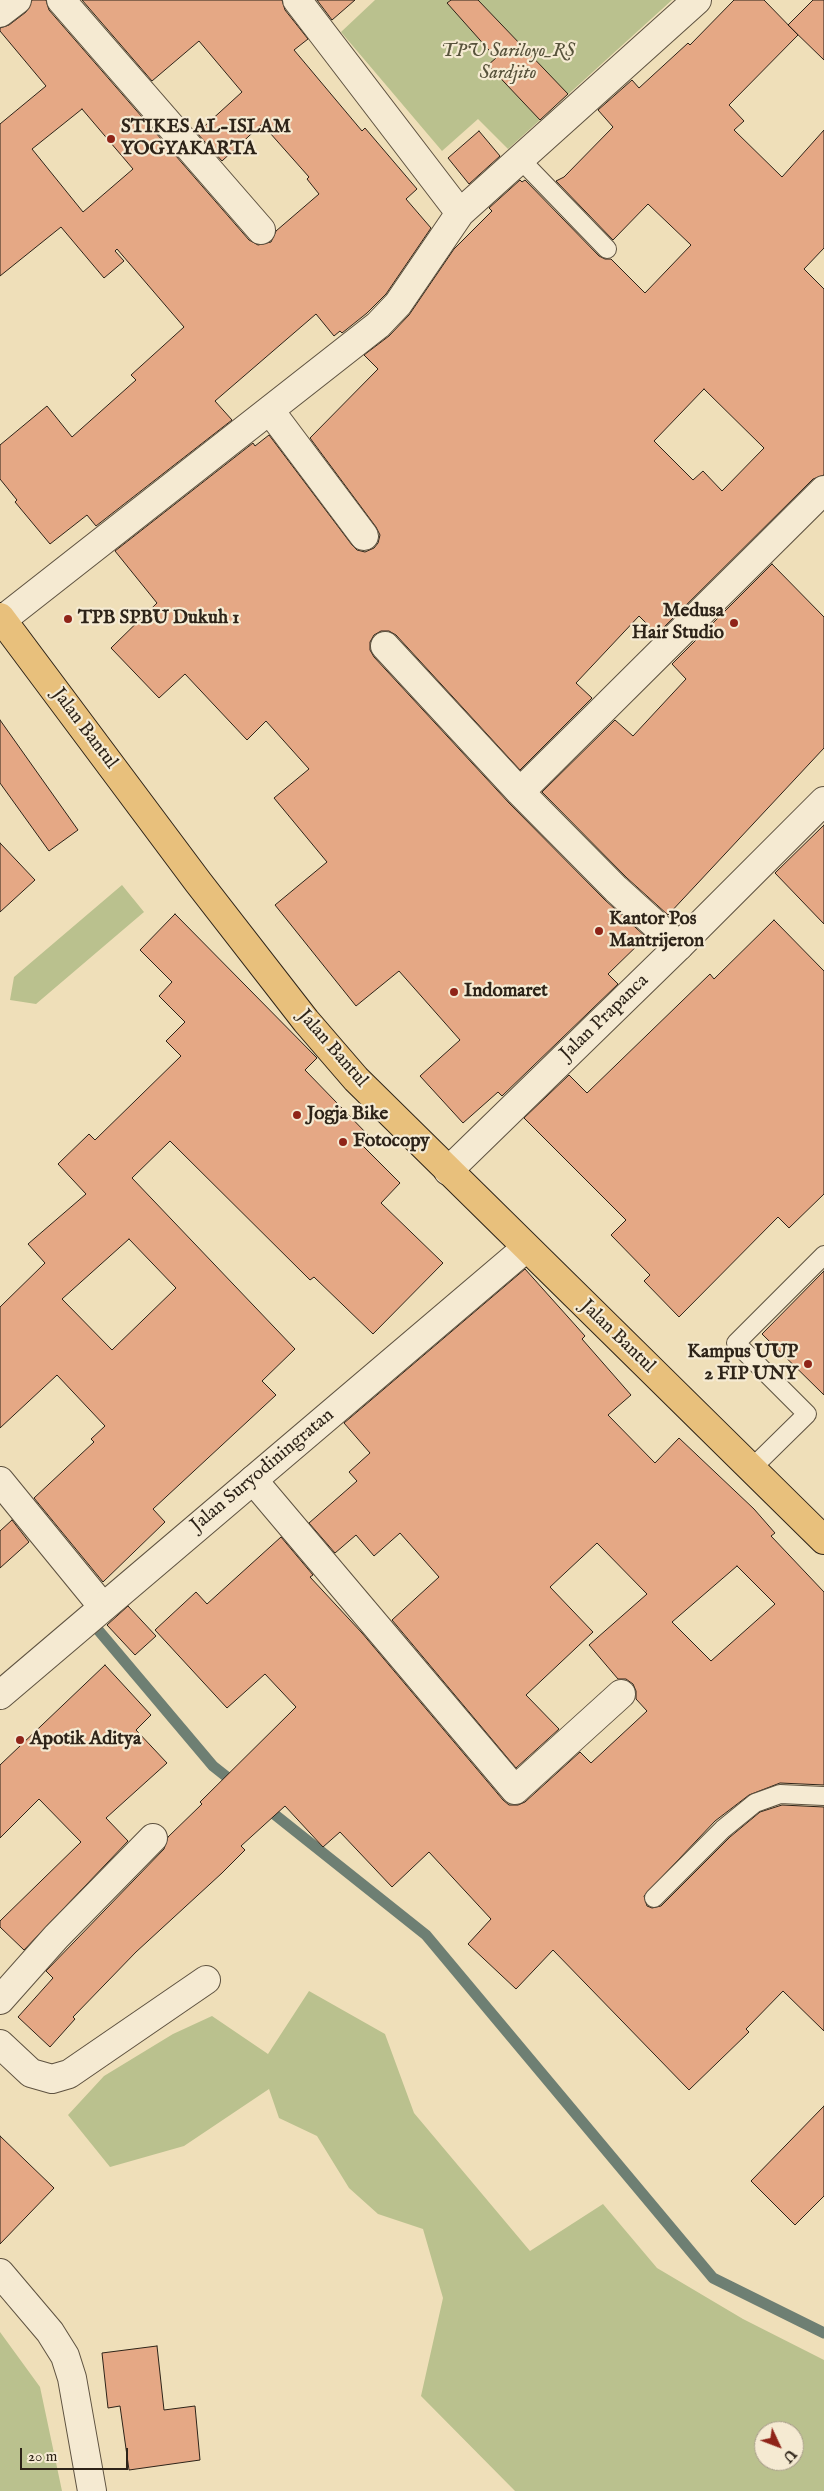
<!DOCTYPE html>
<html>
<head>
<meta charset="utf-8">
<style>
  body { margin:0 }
  #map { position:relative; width:824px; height:2491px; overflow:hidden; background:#efdfb9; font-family:"IM FELL English",serif }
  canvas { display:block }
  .north { position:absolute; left:754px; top:2421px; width:50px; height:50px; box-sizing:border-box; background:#f5ead2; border:1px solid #a59a88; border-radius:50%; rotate:133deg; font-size:14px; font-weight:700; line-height:20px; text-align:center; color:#2d2318 }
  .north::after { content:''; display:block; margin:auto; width:18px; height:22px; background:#8f2418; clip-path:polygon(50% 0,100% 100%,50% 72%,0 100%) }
  .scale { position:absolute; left:20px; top:2448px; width:108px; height:22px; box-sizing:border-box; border:2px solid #2d2318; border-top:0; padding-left:6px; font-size:15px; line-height:18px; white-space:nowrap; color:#2d2318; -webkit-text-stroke:4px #f5ead2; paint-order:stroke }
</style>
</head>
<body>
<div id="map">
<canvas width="824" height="2491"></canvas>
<div class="north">U</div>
<div class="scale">20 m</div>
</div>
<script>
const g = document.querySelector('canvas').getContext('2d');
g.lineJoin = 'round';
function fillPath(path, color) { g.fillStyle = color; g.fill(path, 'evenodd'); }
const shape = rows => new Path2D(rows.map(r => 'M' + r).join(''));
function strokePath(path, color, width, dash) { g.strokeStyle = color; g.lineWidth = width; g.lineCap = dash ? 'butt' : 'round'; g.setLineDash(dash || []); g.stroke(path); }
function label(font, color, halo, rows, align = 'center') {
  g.font = font + ' "IM FELL English",serif'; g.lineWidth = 4.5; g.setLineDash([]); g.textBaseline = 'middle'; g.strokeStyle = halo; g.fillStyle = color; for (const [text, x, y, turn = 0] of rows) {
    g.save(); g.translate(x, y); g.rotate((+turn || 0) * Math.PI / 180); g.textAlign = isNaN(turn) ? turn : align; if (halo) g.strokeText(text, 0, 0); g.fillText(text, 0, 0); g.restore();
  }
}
const green = shape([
  [375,0,672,0,508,149,478,119,442,151,341,32],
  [122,885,144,912,36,1004,10,1000,14,977],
  [309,1991,385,2034,414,2113,530,2251,603,2204,657,2268,743,2319,824,2360,824,2491,515,2491,421,2396,443,2298,423,2229,378,2214,349,2188,317,2136,279,2118,269,2089,184,2146,110,2167,68,2115,104,2076,173,2034,212,2016,268,2054],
  [764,2431,794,2431,794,2461,764,2461],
  [0,2332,40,2387,62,2491,0,2491]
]);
const stream = shape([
  [99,1631,213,1766,237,1785],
  [264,1806,426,1935,713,2278,824,2333]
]);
const building = shape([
  [32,0,46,0,49,10,249,240,258,245,271,242,276,231,319,194,307,179,309,177,262,124,222,161,197,133,242,92,199,41,152,81,82,0,282,0,285,10,308,39,294,50,362,131,365,128,417,189,406,199,431,228,386,294,367,313,342,333,340,331,334,336,316,314,215,401,232,420,96,526,87,515,50,544,15,502,17,500,0,479,0,445,47,406,72,437,136,380,131,375,184,327,117,249,115,251,124,261,104,278,61,227,0,276,0,124,46,86,0,31,0,28,9,25,26,12,32,0],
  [82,109,133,169,83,212,32,149,82,109],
  [317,0,355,0,332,20,317,0],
  [451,0,478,0,568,94,540,120,488,65,496,58,447,3,451,0],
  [734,0,764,0,798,35,729,105,744,121,734,130,782,177,824,130,824,248,804,269,824,289,824,475,813,479,657,634,639,616,576,683,592,698,520,770,396,635,389,631,381,631,374,635,370,642,370,650,374,657,509,803,605,900,646,937,608,974,618,984,502,1096,498,1092,463,1123,420,1076,460,1040,399,971,356,1006,275,905,327,862,274,798,309,769,266,721,247,740,185,674,159,698,111,648,157,603,115,551,253,443,255,446,269,435,352,545,357,550,365,552,374,548,378,543,380,535,376,527,310,438,378,369,364,355,389,336,409,315,454,249,492,211,489,208,520,180,522,182,525,180,599,256,605,259,611,259,645,293,691,245,648,204,613,240,556,181,564,177,613,127,598,110,632,80,639,88,688,43,690,45,734,0],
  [704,389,764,448,722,491,703,471,693,480,654,441,704,389],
  [813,0,824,0,824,60,788,25,813,0],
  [479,131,500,156,469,184,448,158,479,131],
  [772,564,824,617,824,748,668,915,627,878,542,792,615,720,633,736,686,679,672,664,772,564],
  [0,720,78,830,49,851,0,783,0,720],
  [824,825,824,924,775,873,824,825],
  [0,843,35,880,0,912,0,843],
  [175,914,317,1058,305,1070,369,1136,361,1144,400,1183,381,1203,443,1263,373,1334,314,1277,310,1280,170,1141,132,1178,295,1349,262,1381,276,1395,153,1509,165,1522,103,1582,34,1498,94,1442,91,1439,105,1426,57,1375,0,1428,0,1307,45,1263,28,1244,86,1194,58,1164,89,1134,95,1140,181,1056,166,1041,185,1022,159,996,172,982,140,950,175,914],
  [129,1239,176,1288,112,1350,62,1299,129,1239],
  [774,920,824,971,824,1194,789,1228,778,1217,679,1317,644,1281,650,1275,611,1235,626,1220,524,1118,569,1075,587,1093,710,974,714,979,774,920],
  [525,1269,585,1336,582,1339,631,1395,608,1415,655,1463,679,1438,754,1509,775,1533,771,1536,824,1592,824,1785,780,1783,749,1795,715,1821,644,1896,647,1906,652,1908,661,1906,730,1837,760,1812,782,1805,824,1807,824,2031,783,1991,746,2029,749,2032,689,2090,553,1950,516,1989,468,1944,491,1919,429,1852,392,1887,340,1832,323,1847,285,1806,241,1846,245,1850,222,1873,136,1952,73,2017,75,2019,50,2047,18,2017,53,1978,46,1971,164,1849,168,1837,202,1804,200,1802,296,1707,265,1674,227,1708,155,1630,196,1592,207,1604,281,1537,313,1575,310,1577,362,1633,503,1800,509,1805,518,1805,525,1802,580,1752,591,1763,647,1711,636,1699,636,1691,633,1684,626,1679,618,1679,589,1645,647,1594,597,1543,550,1587,593,1632,526,1695,559,1729,516,1768,392,1620,439,1577,400,1533,374,1556,356,1535,335,1553,309,1523,357,1481,349,1472,370,1453,344,1423,525,1269],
  [737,1566,775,1604,711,1661,672,1622,737,1566],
  [824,1271,824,1395,762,1334,824,1271],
  [12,1520,29,1542,0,1568,0,1531,12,1520],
  [128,1606,156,1636,135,1655,107,1625,128,1606],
  [105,1665,151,1715,136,1730,167,1763,106,1818,128,1841,24,1950,0,1927,0,1921,81,1842,39,1799,0,1838,0,1765,105,1665],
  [824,2106,824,2196,795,2225,751,2181,824,2106],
  [0,2136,54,2188,0,2244,0,2136],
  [157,2346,164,2410,195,2406,200,2460,129,2470,120,2406,108,2408,102,2353,157,2346]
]);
const service = shape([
  [520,159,607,249],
  [751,1469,807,1414,736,1343,824,1255],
  [654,1898,723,1829,755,1803,780,1794,824,1796]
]);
const minor = shape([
  [61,0,261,230],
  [297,0,460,213],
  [0,13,17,0],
  [271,412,364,536],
  [2,620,378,325,398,304,460,213,697,0],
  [385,646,520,792,616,889,679,946],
  [520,792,824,490],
  [253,1480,515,1790,621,1694],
  [0,1481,103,1607],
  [0,2000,56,1937,153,1838],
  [0,2044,31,2073,52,2079,69,2074,206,1980],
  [0,2273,50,2332,65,2356,72,2378,92,2491]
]);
const tertiary = shape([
  [448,1171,679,946,824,801],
  [0,1695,526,1248]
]);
const primary = shape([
  [0,617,198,882,306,1021,356,1079,824,1540]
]);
const markers = [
  [111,139,5,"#8f2418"],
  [68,619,5,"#8f2418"],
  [734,623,5,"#8f2418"],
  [599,931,5,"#8f2418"],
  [454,992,5,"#8f2418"],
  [297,1115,5,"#8f2418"],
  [343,1142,5,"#8f2418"],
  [808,1364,5,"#8f2418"],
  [20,1740,5,"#8f2418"]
];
const parkNames = [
  ["TPU Sariloyo_RS",508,52],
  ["Sardjito",508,74]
];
const poiNames = [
  ["STIKES AL-ISLAM",121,128],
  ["YOGYAKARTA",121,150],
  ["Medusa",724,612,"right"],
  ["Hair Studio",724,634,"right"],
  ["TPB SPBU Dukuh 1",78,619],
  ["Kantor Pos",609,920],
  ["Mantrijeron",609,942],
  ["Indomaret",464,992],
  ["Jogja Bike",307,1115],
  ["Fotocopy",353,1142],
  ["Kampus UUP",798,1353,"right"],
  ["2 FIP UNY",798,1375,"right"],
  ["Apotik Aditya",30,1740]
];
const streetNames = [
  ["Jalan Bantul",84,729,53],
  ["Jalan Prapanca",605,1018,-44],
  ["Jalan Bantul",332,1049,49],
  ["Jalan Bantul",617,1337,44],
  ["Jalan Suryodiningratan",263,1471,-40]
];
fillPath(green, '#bac18e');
strokePath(stream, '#6e7f73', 11);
fillPath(building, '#e5a885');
strokePath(building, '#2d2318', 1);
strokePath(service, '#5e5240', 20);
strokePath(minor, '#5e5240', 30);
strokePath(tertiary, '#5e5240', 30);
strokePath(primary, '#2d2318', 30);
strokePath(service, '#f5ead2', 18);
strokePath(minor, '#f5ead2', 28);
strokePath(tertiary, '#f5ead2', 28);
strokePath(primary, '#e8c07c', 28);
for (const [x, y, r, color] of markers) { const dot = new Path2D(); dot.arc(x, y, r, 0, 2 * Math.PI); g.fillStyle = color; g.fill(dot); strokePath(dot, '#f5ead2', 2); }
label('italic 19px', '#57523b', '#f5ead2', parkNames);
label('bold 19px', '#2d2318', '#f5ead2', poiNames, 'left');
label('19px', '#2d2318', '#f5ead2', streetNames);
</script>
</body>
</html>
